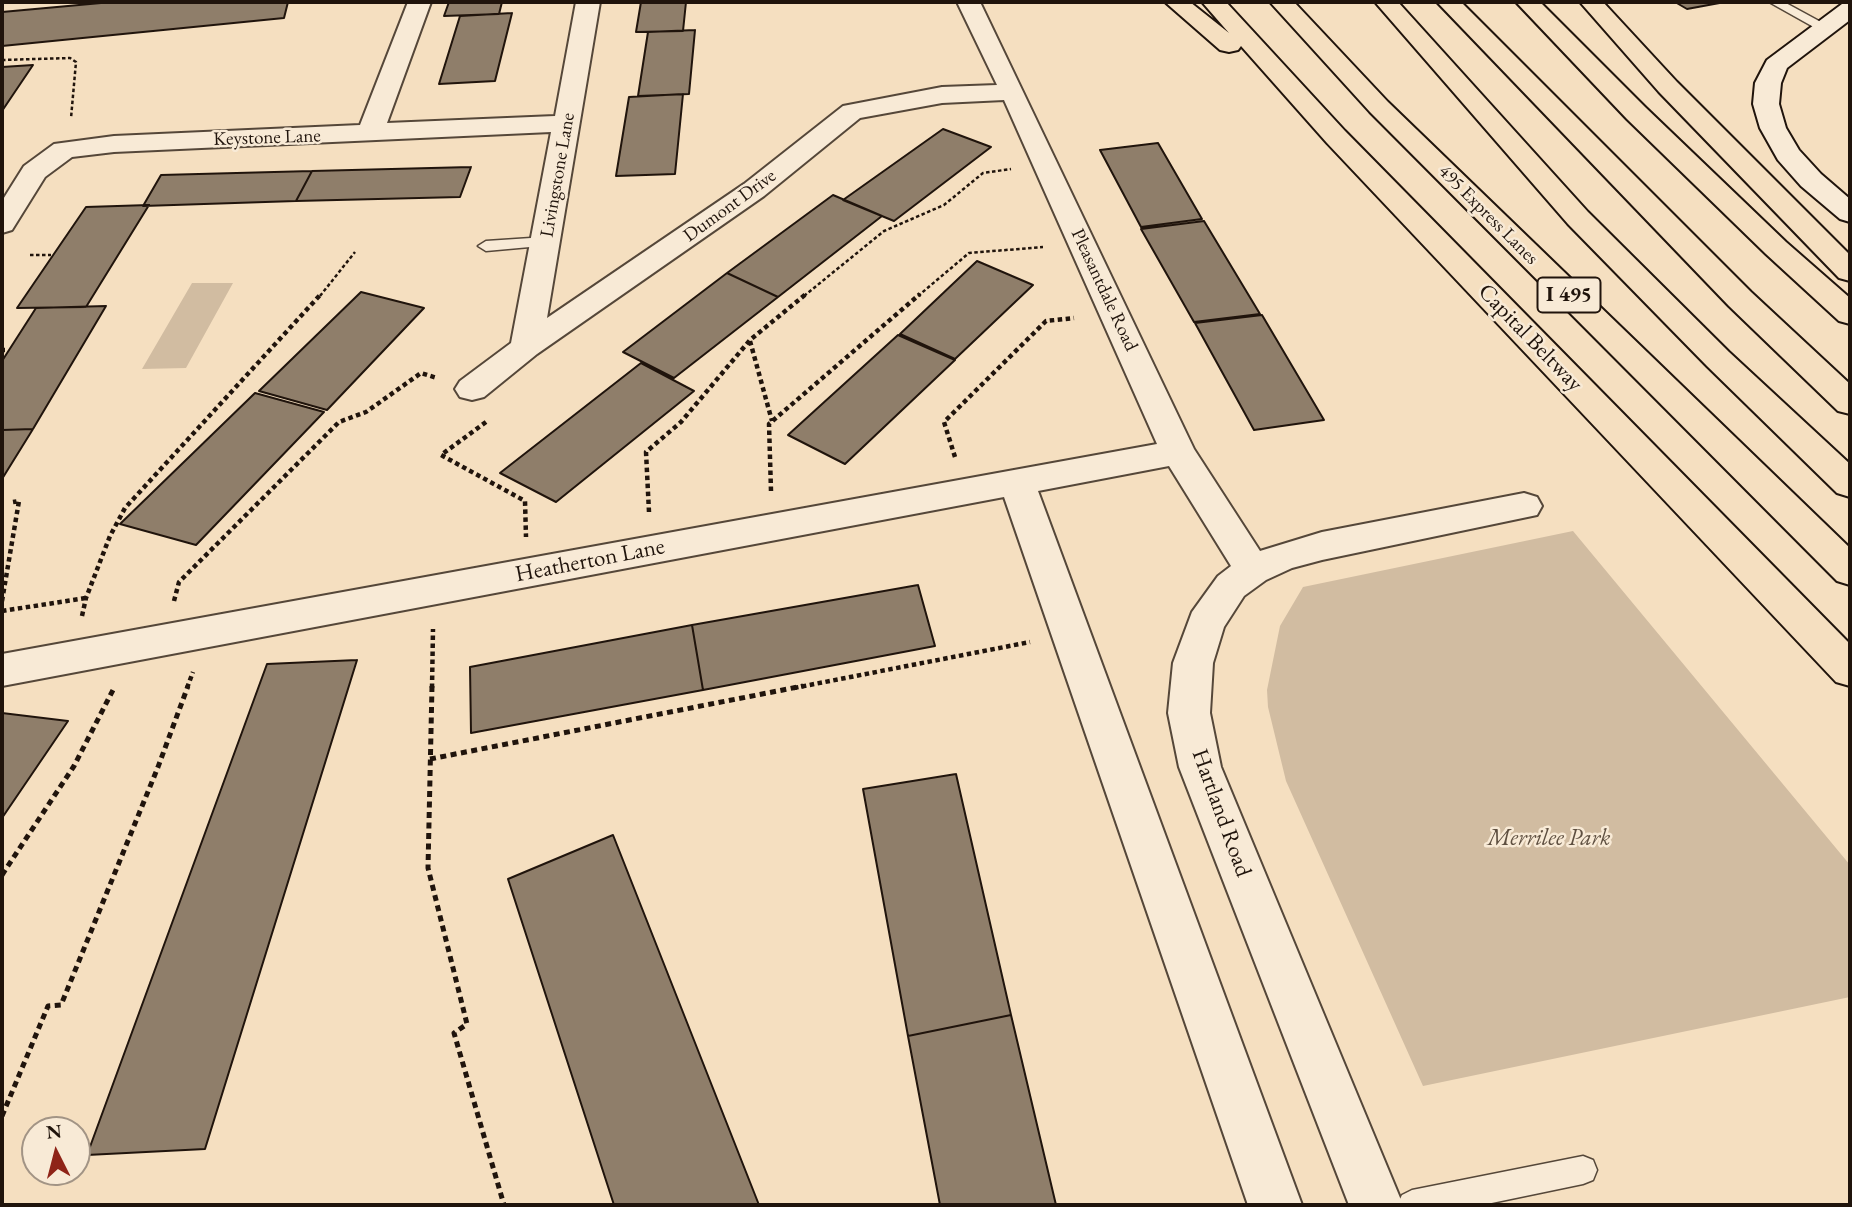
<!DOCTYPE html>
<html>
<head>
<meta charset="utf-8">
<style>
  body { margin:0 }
  #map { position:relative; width:1852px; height:1207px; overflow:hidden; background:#f5dfc0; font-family:"EB Garamond",serif }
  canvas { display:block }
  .frame { position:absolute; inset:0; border:4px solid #20140c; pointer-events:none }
  .north { position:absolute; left:21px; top:1116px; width:70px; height:70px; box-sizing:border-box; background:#f8ead6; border:2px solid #a29485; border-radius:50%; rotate:354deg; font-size:19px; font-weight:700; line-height:28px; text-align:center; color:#20140c }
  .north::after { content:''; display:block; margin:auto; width:24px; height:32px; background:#8f2418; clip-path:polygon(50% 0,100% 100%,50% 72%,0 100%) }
</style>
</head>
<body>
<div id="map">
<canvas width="1852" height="1207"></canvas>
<div class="frame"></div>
<div class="north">N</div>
</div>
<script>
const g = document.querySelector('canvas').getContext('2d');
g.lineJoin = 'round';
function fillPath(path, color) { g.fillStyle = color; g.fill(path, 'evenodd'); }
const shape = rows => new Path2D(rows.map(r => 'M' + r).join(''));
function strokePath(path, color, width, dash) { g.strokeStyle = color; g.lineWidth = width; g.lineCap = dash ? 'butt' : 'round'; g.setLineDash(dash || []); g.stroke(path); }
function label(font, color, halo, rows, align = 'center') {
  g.font = font + ' "EB Garamond",serif'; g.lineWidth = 5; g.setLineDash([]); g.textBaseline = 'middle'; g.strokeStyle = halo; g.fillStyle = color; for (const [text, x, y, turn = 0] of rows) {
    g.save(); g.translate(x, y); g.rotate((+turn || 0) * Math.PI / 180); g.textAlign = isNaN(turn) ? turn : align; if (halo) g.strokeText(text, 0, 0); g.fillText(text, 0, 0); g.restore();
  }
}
const green = shape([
  [192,283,233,283,186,368,142,369],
  [1573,531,1850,865,1850,997,1423,1086,1286,781,1268,707,1267,690,1280,626,1303,587]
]);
const building = shape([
  [112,2,288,2,284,18,2,46,2,12,112,2],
  [449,2,502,2,499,14,444,16,449,2],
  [641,2,686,2,683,31,636,32,641,2],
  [1675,2,1725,2,1687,9,1675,2],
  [512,13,495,81,439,84,460,16,512,13],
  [695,30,689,94,638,96,648,32,695,30],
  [33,65,2,111,2,67,33,65],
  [683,94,675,174,616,176,629,97,683,94],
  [943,129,991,147,894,221,843,200,943,129],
  [1158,143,1202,219,1141,227,1100,150,1158,143],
  [471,167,460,197,296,201,312,171,471,167],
  [312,171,296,201,143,206,161,175,312,171],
  [833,195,882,216,778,297,727,273,833,195],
  [149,205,86,307,17,308,86,207,149,205],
  [1204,221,1260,314,1194,322,1141,229,1204,221],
  [977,261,1033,285,955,359,900,334,977,261],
  [727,273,778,297,674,378,623,352,727,273],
  [361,292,424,308,327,410,259,391,361,292],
  [106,306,33,429,2,430,2,361,36,308,106,306],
  [1262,315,1324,420,1254,430,1195,323,1262,315],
  [898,335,955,360,845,464,788,435,898,335],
  [641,363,694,391,556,502,500,473,641,363],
  [255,393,324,412,196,545,120,524,255,393],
  [33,429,2,479,2,430,33,429],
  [918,585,935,646,703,690,692,625,918,585],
  [692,625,703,690,471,733,470,667,692,625],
  [357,660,205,1149,87,1155,267,664,357,660],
  [2,713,68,721,2,818,2,713],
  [956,774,1011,1015,908,1036,863,789,956,774],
  [613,835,759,1205,614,1205,508,879,613,835],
  [1011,1015,1056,1205,940,1205,908,1036,1011,1015]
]);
const pathFar2 = shape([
  [2,60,70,58,76,62,71,118],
  [30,255,51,255],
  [320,296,355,252],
  [804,296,884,231,944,205,983,173,1011,169],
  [918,296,969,253,1043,247]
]);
const pathFar1 = shape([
  [750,341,772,421],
  [2,350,5,350],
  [486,422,441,455,525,501,526,537],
  [955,457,944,422,1046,321,1074,318],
  [771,491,769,424,920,294],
  [649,512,646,452,681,422,750,340,806,294],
  [2,601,19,501,13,502],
  [174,601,179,582,339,422,366,412,421,373,437,378],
  [2,611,86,598],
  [82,616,86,598,110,536,125,508,321,294],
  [187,688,193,672],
  [432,688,433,629],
  [794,688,1030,642]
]);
const path = shape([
  [432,686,428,868,467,1024,454,1033,504,1205],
  [430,759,803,686],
  [2,875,74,766,114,688],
  [2,1116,48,1006,61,1005,158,767,188,686]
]);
const service = shape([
  [1769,2,1784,2,1830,27,1824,31,1819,30,1769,2],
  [546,237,554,242,552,245,486,251,478,246,486,241,546,237],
  [1583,1156,1593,1160,1597,1170,1593,1180,1583,1184,1482,1205,1397,1205,1402,1195,1412,1190,1583,1156]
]);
const minor = shape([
  [408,2,431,2,387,123,555,116,576,2,600,2,547,318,744,184,843,106,942,87,997,85,957,2,980,2,1194,449,1260,551,1322,532,1524,493,1537,497,1542,506,1537,515,1322,560,1292,568,1266,580,1244,596,1224,627,1213,663,1210,713,1221,767,1403,1205,1349,1205,1179,767,1168,713,1173,663,1192,612,1218,576,1231,566,1169,466,1038,491,1302,1205,1248,1205,1004,497,2,686,2,654,1157,444,1004,100,942,103,860,118,764,196,537,354,484,397,472,400,460,397,455,389,460,381,511,343,551,132,114,152,72,157,45,177,12,230,2,233,2,201,24,166,54,144,114,136,360,125,408,2]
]);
const secondary = shape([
  [1850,2,1850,20,1787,68,1781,83,1779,104,1786,128,1799,150,1821,174,1850,199,1850,222,1840,219,1801,186,1778,160,1760,128,1753,104,1755,83,1767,60,1842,4,1850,2]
]);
const motorway = shape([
  [1165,2,1190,2,1229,33,1202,2,1226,2,1345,131,1850,644,1850,686,1836,682,1327,143,1241,46,1238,50,1229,52,1220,50,1165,2],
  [1270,2,1294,2,1388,102,1850,548,1850,585,1837,581,1370,112,1270,2],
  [1375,2,1398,2,1588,212,1729,352,1850,464,1850,497,1837,493,1707,366,1568,224,1375,2],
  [1437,2,1461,2,1751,292,1850,384,1850,414,1838,411,1729,306,1437,2],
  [1516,2,1540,2,1645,107,1786,242,1850,298,1850,324,1839,321,1766,254,1627,119,1516,2],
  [1580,2,1603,2,1677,82,1850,255,1850,281,1839,278,1659,92,1580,2]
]);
const farStreetnames = [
  ["Keystone Lane",267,138,-2],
  ["Livingstone Lane",558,175,-80],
  ["Dumont Drive",730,206,-36],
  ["495 Express Lanes",1488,215,45],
  ["Pleasantdale Road",1104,290,65]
];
const shields = [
  [1569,295,63]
];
const shieldNames = [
  ["I 495",1569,295]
];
const streetNames = [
  ["Capital Beltway",1530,338,46],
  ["Heatherton Lane",590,561,-11],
  ["Hartland Road",1221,813,70]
];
const parkNames = [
  ["Merrilee Park",1549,839]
];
fillPath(green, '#d1bca1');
fillPath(building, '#8f7e6a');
strokePath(building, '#20140c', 2);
strokePath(service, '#554739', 3);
strokePath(minor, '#554739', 4);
strokePath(secondary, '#20140c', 4);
strokePath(motorway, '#20140c', 4);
strokePath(pathFar2, '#20140c', 2.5, [3.5, 2.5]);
strokePath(pathFar1, '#20140c', 4.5, [4.5, 3.5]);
strokePath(path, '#20140c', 5, [6, 4.5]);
fillPath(service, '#f8ead6');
fillPath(minor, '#f8ead6');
fillPath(secondary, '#f8ead6');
fillPath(motorway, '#f5dfc0');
label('19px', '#20140c', '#f8ead6', farStreetnames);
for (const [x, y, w] of shields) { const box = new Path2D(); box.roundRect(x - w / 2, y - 17.5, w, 35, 5); g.fillStyle = '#f8ead6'; g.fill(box); strokePath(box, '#20140c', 2); }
label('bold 21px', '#20140c', null, shieldNames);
label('23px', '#20140c', '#f8ead6', streetNames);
label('italic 23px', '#5e4f40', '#f8ead6', parkNames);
</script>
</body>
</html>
